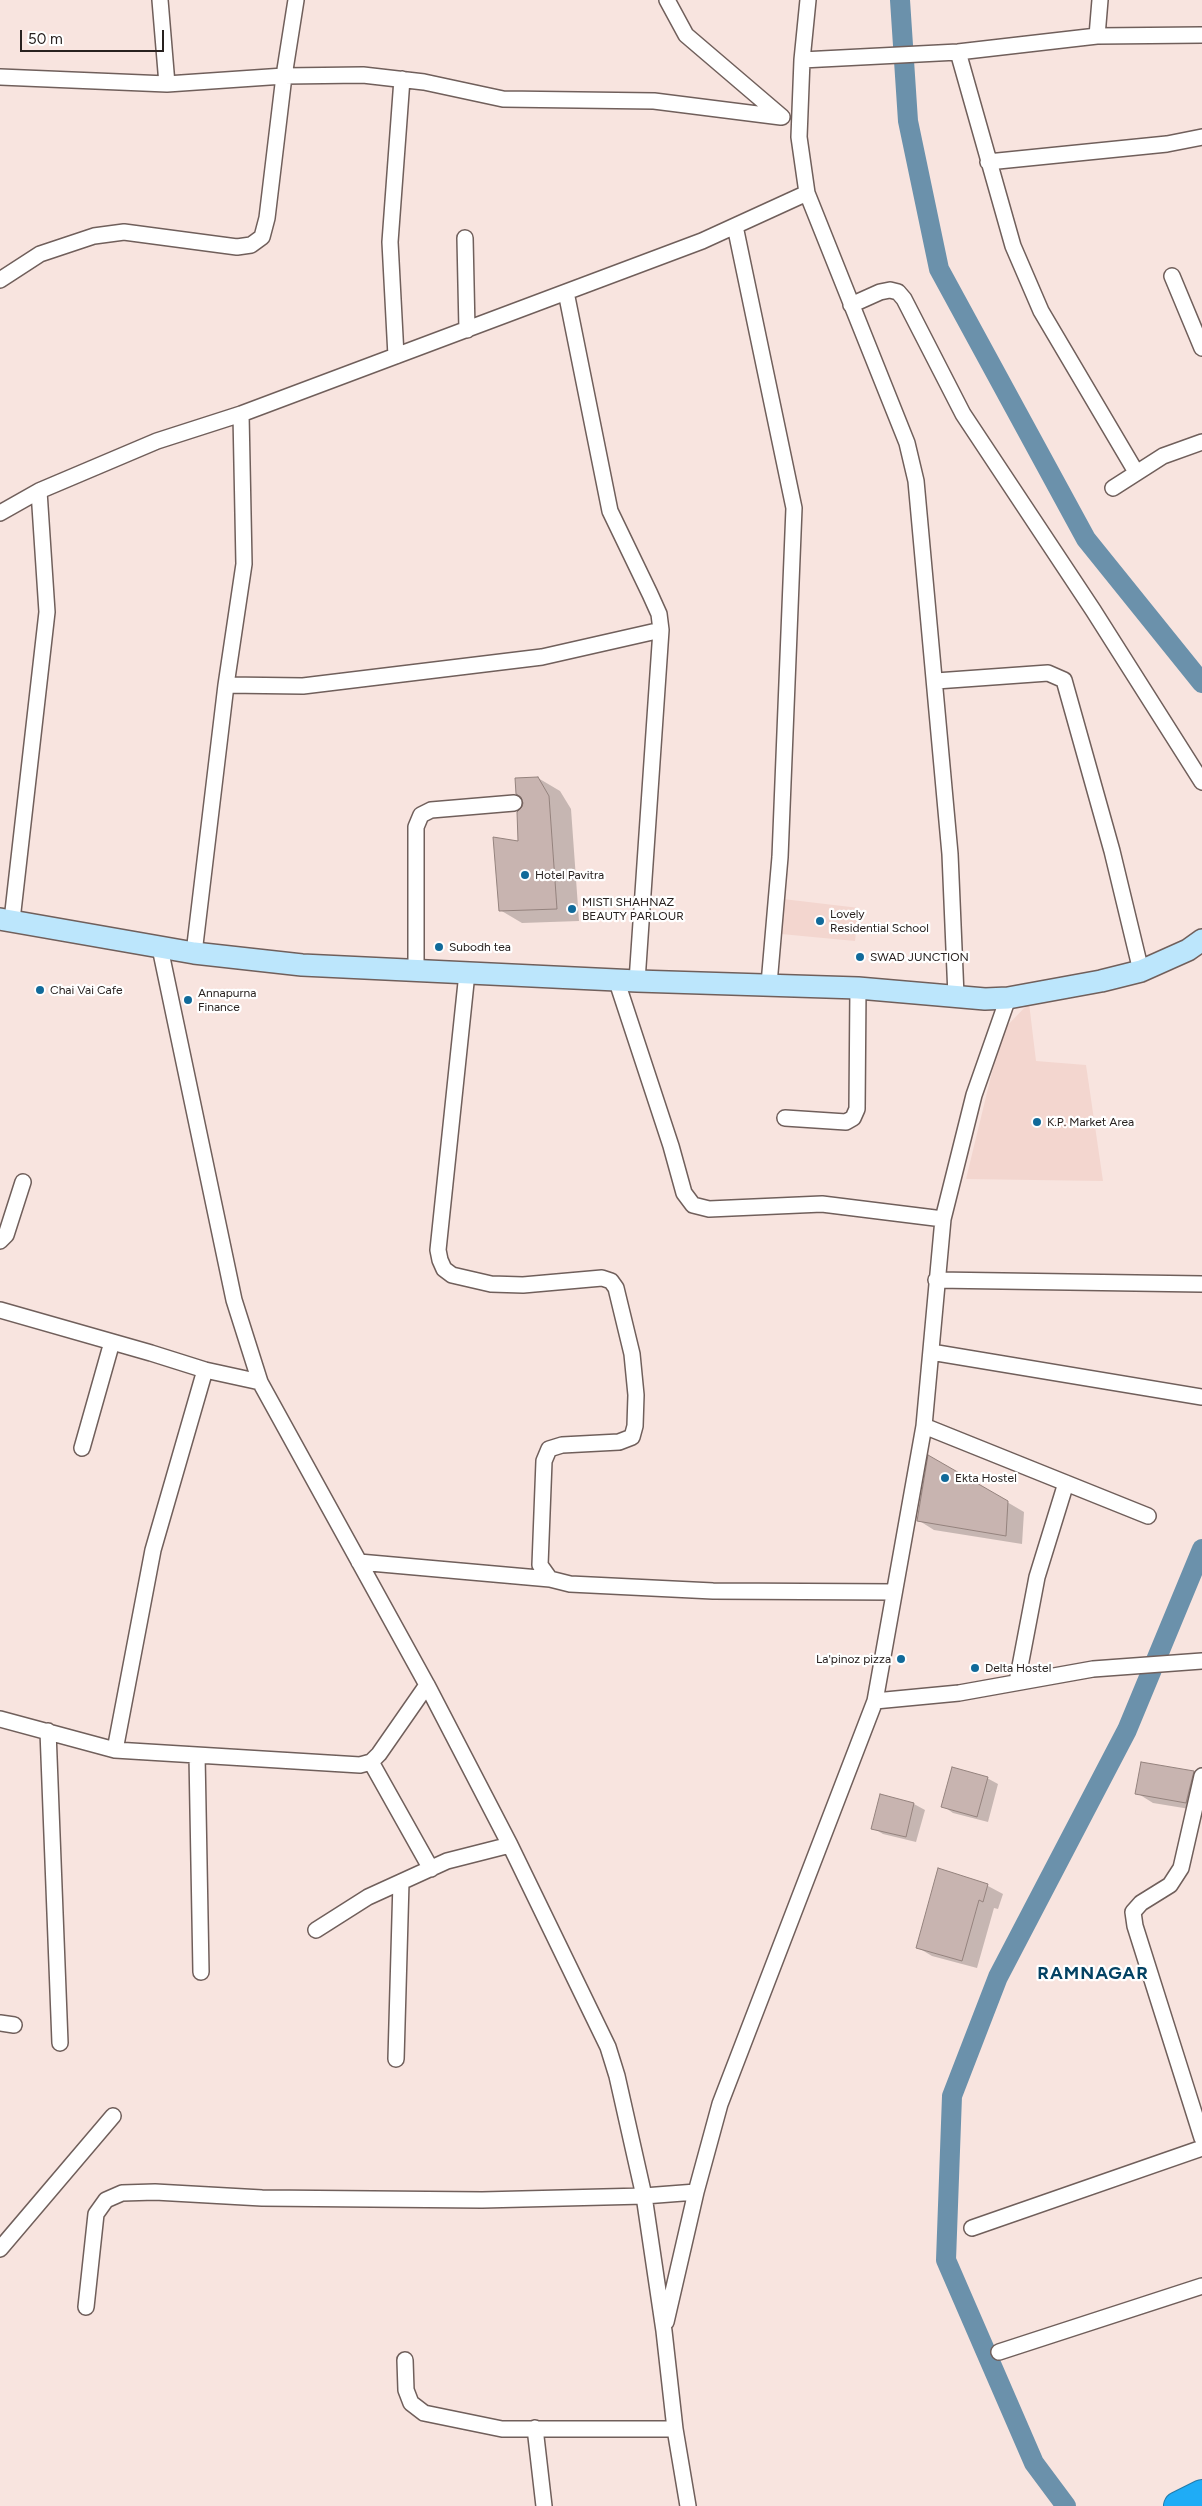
<!DOCTYPE html>
<html>
<head>
<meta charset="utf-8">
<style>
  body { margin:0 }
  #map { position:relative; width:1202px; height:2506px; overflow:hidden; background:#f8e4df; font-family:Figtree,sans-serif }
  canvas { display:block }
  .scale { position:absolute; left:20px; top:30px; width:144px; height:22px; box-sizing:border-box; border:2px solid #28211f; border-top:0; padding-left:6px; font-size:15px; line-height:18px; white-space:nowrap; color:#28211f; -webkit-text-stroke:4px #fff; paint-order:stroke }
</style>
</head>
<body>
<div id="map">
<canvas width="1202" height="2506"></canvas>
<div class="scale">50 m</div>
</div>
<script>
const g = document.querySelector('canvas').getContext('2d');
g.lineJoin = 'round';
function fillPath(path, color) { g.fillStyle = color; g.fill(path, 'evenodd'); }
const shape = rows => new Path2D(rows.map(r => 'M' + r).join(''));
function strokePath(path, color, width, dash) { g.strokeStyle = color; g.lineWidth = width; g.lineCap = dash ? 'butt' : 'round'; g.setLineDash(dash || []); g.stroke(path); }
function label(font, color, halo, rows, align = 'center') {
  g.font = font + ' Figtree,sans-serif'; g.lineWidth = 4.5; g.setLineDash([]); g.textBaseline = 'middle'; g.strokeStyle = halo; g.fillStyle = color; for (const [text, x, y, turn = 0] of rows) {
    g.save(); g.translate(x, y); g.rotate((+turn || 0) * Math.PI / 180); g.textAlign = isNaN(turn) ? turn : align; if (halo) g.strokeText(text, 0, 0); g.fillText(text, 0, 0); g.restore();
  }
}
const built = shape([
  [783,899,859,908,855,941,781,934],
  [1029,1003,1036,1061,1086,1065,1103,1181,966,1179,1002,1031]
]);
const shadow = shape([
  [538,778,560,791,571,809,579,921,522,923,500,910,519,842,523,808],
  [1007,1502,1024,1512,1022,1544,934,1530,918,1520],
  [1142,1763,1194,1772,1202,1777,1202,1811,1153,1803,1137,1793],
  [987,1778,998,1784,988,1822,953,1813,943,1806],
  [914,1804,925,1810,916,1842,883,1834,873,1828],
  [939,1870,988,1886,1003,1894,998,1909,994,1908,977,1968,932,1956,917,1947]
]);
const canal = shape([
  [900,0,908,121,939,269,1086,539,1202,683],
  [1066,2506,1034,2463,946,2260,952,2096,998,1977,1127,1730,1202,1549]
]);
const building = shape([
  [538,777,549,796,557,909,499,911,493,837,518,841,517,812,522,807,523,803,521,797,516,794,515,778,538,777],
  [928,1455,1008,1501,1006,1536,917,1521,928,1455],
  [1141,1762,1194,1771,1186,1803,1135,1794,1141,1762],
  [952,1767,988,1777,977,1817,941,1807,952,1767],
  [880,1794,914,1803,906,1837,871,1829,880,1794],
  [938,1868,988,1884,983,1902,979,1900,962,1961,916,1948,938,1868]
]);
const street = shape([
  [160,0,167,84],
  [667,0,686,35,782,117],
  [1097,36,1100,0],
  [958,52,1013,246,1041,311,1136,472],
  [802,60,958,52,1097,36,1202,35],
  [0,77,167,84,284,76,363,75,424,82,503,99,654,101,781,117],
  [988,162,1167,144,1202,137],
  [807,193,907,443,916,481,950,854,956,996],
  [735,226,794,508,780,857,769,984],
  [465,238,467,330],
  [1172,276,1202,348],
  [0,280,40,254,94,236,124,232,237,247,251,245,262,237,267,218,284,76,296,0],
  [566,292,610,511,650,594,659,614,661,630,637,981],
  [851,305,880,292,890,290,898,292,904,299,963,414,1093,610,1202,782],
  [396,356,390,242,402,79],
  [1113,488,1163,456,1202,442],
  [0,513,39,491,157,441,241,414,702,241,807,193,799,137,802,60,808,0],
  [936,681,1048,673,1064,680,1112,851,1141,971],
  [226,685,303,686,542,657,661,630],
  [12,920,47,612,39,491],
  [160,948,234,1300,260,1382,427,1685,510,1845,608,2047,617,2076,644,2196,664,2331,675,2429,688,2506],
  [194,953,226,685,244,564,241,414],
  [416,970,416,827,421,815,431,810,514,803],
  [467,973,438,1250,440,1260,444,1269,452,1275,491,1284,523,1285,602,1278,611,1281,616,1288,632,1354,636,1395,635,1426,632,1437,619,1442,562,1445,549,1449,544,1461,540,1565,550,1579,570,1584,713,1591,894,1592],
  [616,979,671,1146,684,1193,693,1205,709,1209,822,1204,943,1219],
  [785,1118,846,1122,853,1118,857,1109,858,988],
  [0,1241,6,1235,23,1182],
  [936,1280,1202,1284],
  [0,1310,151,1353,205,1370,260,1382],
  [931,1352,1202,1397],
  [924,1426,1148,1516],
  [82,1448,112,1342],
  [359,1562,550,1579],
  [1017,1682,1037,1577,1066,1483],
  [875,1701,959,1693,1093,1669,1202,1661],
  [0,1719,115,1750,360,1765,371,1762,379,1754,427,1685],
  [48,1731,60,2043],
  [115,1750,153,1550,205,1370],
  [197,1755,201,1972],
  [371,1762,431,1869],
  [1202,1776,1181,1868,1170,1885,1141,1903,1133,1912,1135,1926,1202,2138],
  [316,1930,368,1897,447,1861,510,1845],
  [0,2023,14,2025],
  [396,2059,401,1882],
  [972,2228,1202,2148],
  [0,2249,113,2116],
  [86,2307,96,2214,106,2200,122,2193,155,2192,262,2198,482,2200,644,2196,696,2192],
  [666,2322,696,2192,720,2104,875,1701,924,1426,943,1219,974,1095,1008,998],
  [999,2352,1202,2286],
  [405,2360,406,2390,411,2403,424,2413,502,2429,675,2429],
  [535,2428,544,2506]
]);
const secondary = shape([
  [0,919,194,953,302,965,637,981,858,988,985,999,1008,998,1101,981,1141,971,1188,950,1202,940]
]);
const highway = shape([
  [1178,2506,1202,2494]
]);
const markers = [
  [525,875,5,"#116a9a"],
  [572,909,5,"#116a9a"],
  [820,921,5,"#116a9a"],
  [439,947,5,"#116a9a"],
  [860,957,5,"#116a9a"],
  [40,990,5,"#116a9a"],
  [188,1000,5,"#116a9a"],
  [1037,1122,5,"#116a9a"],
  [945,1478,5,"#116a9a"],
  [901,1659,5,"#116a9a"],
  [975,1668,5,"#116a9a"]
];
const poiNames = [
  ["Hotel Pavitra",535,875],
  ["MISTI SHAHNAZ",582,902],
  ["BEAUTY PARLOUR",582,916],
  ["Lovely",830,914],
  ["Residential School",830,928],
  ["Subodh tea",449,947],
  ["SWAD JUNCTION",870,957],
  ["Chai Vai Cafe",50,990],
  ["Annapurna",198,993],
  ["Finance",198,1007],
  ["K.P. Market Area",1047,1122],
  ["Ekta Hostel",955,1478],
  ["La'pinoz pizza",891,1659,"right"],
  ["Delta Hostel",985,1668]
];
const districtNames = [
  ["RAMNAGAR",1093,1974]
];
fillPath(built, '#f3d6cf');
fillPath(shadow, '#0003');
strokePath(canal, '#6b91ab', 20);
fillPath(building, '#c8b4b0');
strokePath(building, '#94827d', 1);
strokePath(street, '#705f5b', 18);
strokePath(secondary, '#705f5b', 24);
strokePath(highway, '#227bab', 30);
strokePath(street, '#fff', 15);
strokePath(secondary, '#bce6fc', 21);
strokePath(highway, '#1facf6', 28);
for (const [x, y, r, color] of markers) { const dot = new Path2D(); dot.arc(x, y, r, 0, 2 * Math.PI); g.fillStyle = color; g.fill(dot); strokePath(dot, '#fff', 2); }
label('12px', '#28211f', '#fff', poiNames, 'left');
g.letterSpacing = '1px';
label('bold 18px', '#034263', '#fff', districtNames);
g.letterSpacing = '0px';
</script>
</body>
</html>
